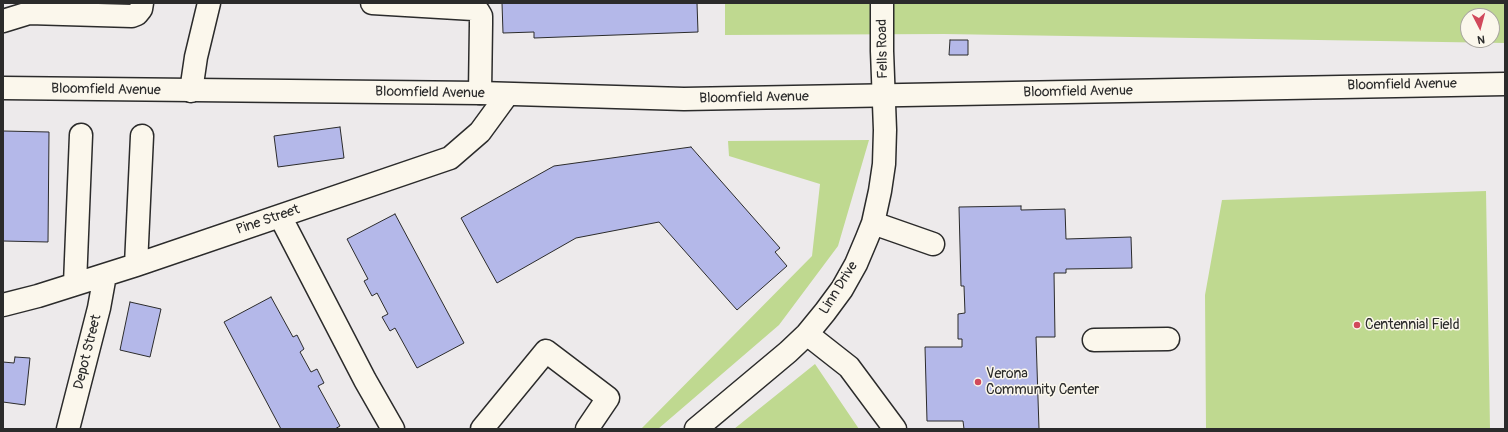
<!DOCTYPE html>
<html>
<head>
<meta charset="utf-8">
<style>
  body { margin:0 }
  #map { position:relative; width:1508px; height:432px; overflow:hidden; background:#edeaeb; font-family:Pangolin,sans-serif }
  canvas { display:block }
  .frame { position:absolute; inset:0; border:4px solid #2b2b2b; pointer-events:none }
  .north { position:absolute; left:1460px; top:8px; width:40px; height:40px; box-sizing:border-box; background:#fbf7ec; border:1px solid #a8a59f; border-radius:50%; rotate:174deg; font-size:11px; font-weight:700; line-height:16px; text-align:center; color:#2b2b2b }
  .north::after { content:''; display:block; margin:auto; width:14px; height:18px; background:#d1495b; clip-path:polygon(50% 0,100% 100%,50% 72%,0 100%) }
</style>
</head>
<body>
<div id="map">
<canvas width="1508" height="432"></canvas>
<div class="frame"></div>
<div class="north">N</div>
</div>
<script>
const g = document.querySelector('canvas').getContext('2d');
g.lineJoin = 'round';
function fillPath(path, color) { g.fillStyle = color; g.fill(path, 'evenodd'); }
const shape = rows => new Path2D(rows.map(r => 'M' + r).join(''));
function strokePath(path, color, width, dash) { g.strokeStyle = color; g.lineWidth = width; g.lineCap = dash ? 'butt' : 'round'; g.setLineDash(dash || []); g.stroke(path); }
function label(font, color, halo, rows, align = 'center') {
  g.font = font + ' Pangolin,sans-serif'; g.lineWidth = 3; g.setLineDash([]); g.textBaseline = 'middle'; g.strokeStyle = halo; g.fillStyle = color; for (const [text, x, y, turn = 0] of rows) {
    g.save(); g.translate(x, y); g.rotate((+turn || 0) * Math.PI / 180); g.textAlign = isNaN(turn) ? turn : align; if (halo) g.strokeText(text, 0, 0); g.fillText(text, 0, 0); g.restore();
  }
}
const green = shape([
  [725,3,1505,3,1505,43,944,34,725,35],
  [1468,16,1492,16,1492,40,1468,40],
  [869,140,838,246,779,325,658,429,641,429,812,256,820,184,729,156,728,141],
  [1486,191,1490,429,1206,429,1205,295,1222,200],
  [815,364,859,429,734,429]
]);
const building = shape([
  [502,3,697,3,698,32,534,38,534,32,503,33,502,3],
  [950,40,968,40,968,55,949,55,950,40],
  [340,127,344,158,278,167,274,136,340,127],
  [3,131,49,132,48,242,3,241,3,131],
  [691,147,780,248,775,252,787,266,737,310,659,222,576,238,497,283,461,218,554,166,691,147],
  [1021,206,1021,210,1065,209,1066,239,1131,237,1132,268,1066,269,1066,273,1054,273,1055,337,1036,337,1039,429,964,429,963,421,927,421,925,347,962,347,962,339,958,339,958,314,965,313,964,286,961,286,959,207,1021,206],
  [395,214,464,343,417,368,395,328,390,331,382,317,388,314,377,293,372,296,364,281,368,279,347,239,395,214],
  [271,297,293,337,297,335,304,349,300,352,311,372,317,369,324,383,318,386,340,426,335,429,281,429,224,322,271,297],
  [130,302,161,309,150,357,120,350,130,302],
  [15,357,30,358,25,405,3,402,3,362,14,363,15,357]
]);
const minor = shape([
  [372,3,473,9,478,11,481,16,481,24,480,93],
  [3,21,29,13,132,16,137,14,141,9,142,3],
  [191,91,196,57,209,3],
  [280,216,365,380,393,429],
  [873,223,933,244],
  [136,265,142,136],
  [75,284,81,135],
  [3,305,38,296,136,265,450,158,480,132,507,95],
  [807,334,849,367,895,429],
  [1094,340,1168,339],
  [68,429,99,308,105,275],
  [482,429,546,351,608,398,587,429],
  [696,429,788,352,807,334,825,312,842,289,856,264,867,238,873,223,880,191,884,164,885,130,882,51,882,3]
]);
const major = shape([
  [3,88,480,93,684,99,1505,84]
]);
const markers = [
  [1357,325,4,"#d1495b"],
  [978,382,4,"#d1495b"]
];
const streetNames = [
  ["Fells Road",883,49,-91],
  ["Bloomfield Avenue",1402,85,-1],
  ["Bloomfield Avenue",106,90,1],
  ["Bloomfield Avenue",1078,92,-1],
  ["Bloomfield Avenue",430,93,1],
  ["Bloomfield Avenue",754,98,-1],
  ["Pine Street",268,220,-19],
  ["Linn Drive",839,288,-58],
  ["Depot Street",88,352,-76]
];
const poiNames = [
  ["Centennial Field",1365,325],
  ["Verona",986,374],
  ["Community Center",986,390]
];
fillPath(green, '#bfd990');
fillPath(building, '#b4b8e9');
strokePath(building, '#2b2b2b', 1);
strokePath(minor, '#2b2b2b', 25);
strokePath(major, '#2b2b2b', 25);
strokePath(minor, '#fbf7ec', 22);
strokePath(major, '#fbf7ec', 22);
for (const [x, y, r, color] of markers) { const dot = new Path2D(); dot.arc(x, y, r, 0, 2 * Math.PI); g.fillStyle = color; g.fill(dot); strokePath(dot, '#fbf7ec', 1.5); }
label('14px', '#2b2b2b', '#fbf7ec', streetNames);
label('14px', '#2b2b2b', '#fbf7ec', poiNames, 'left');
</script>
</body>
</html>
